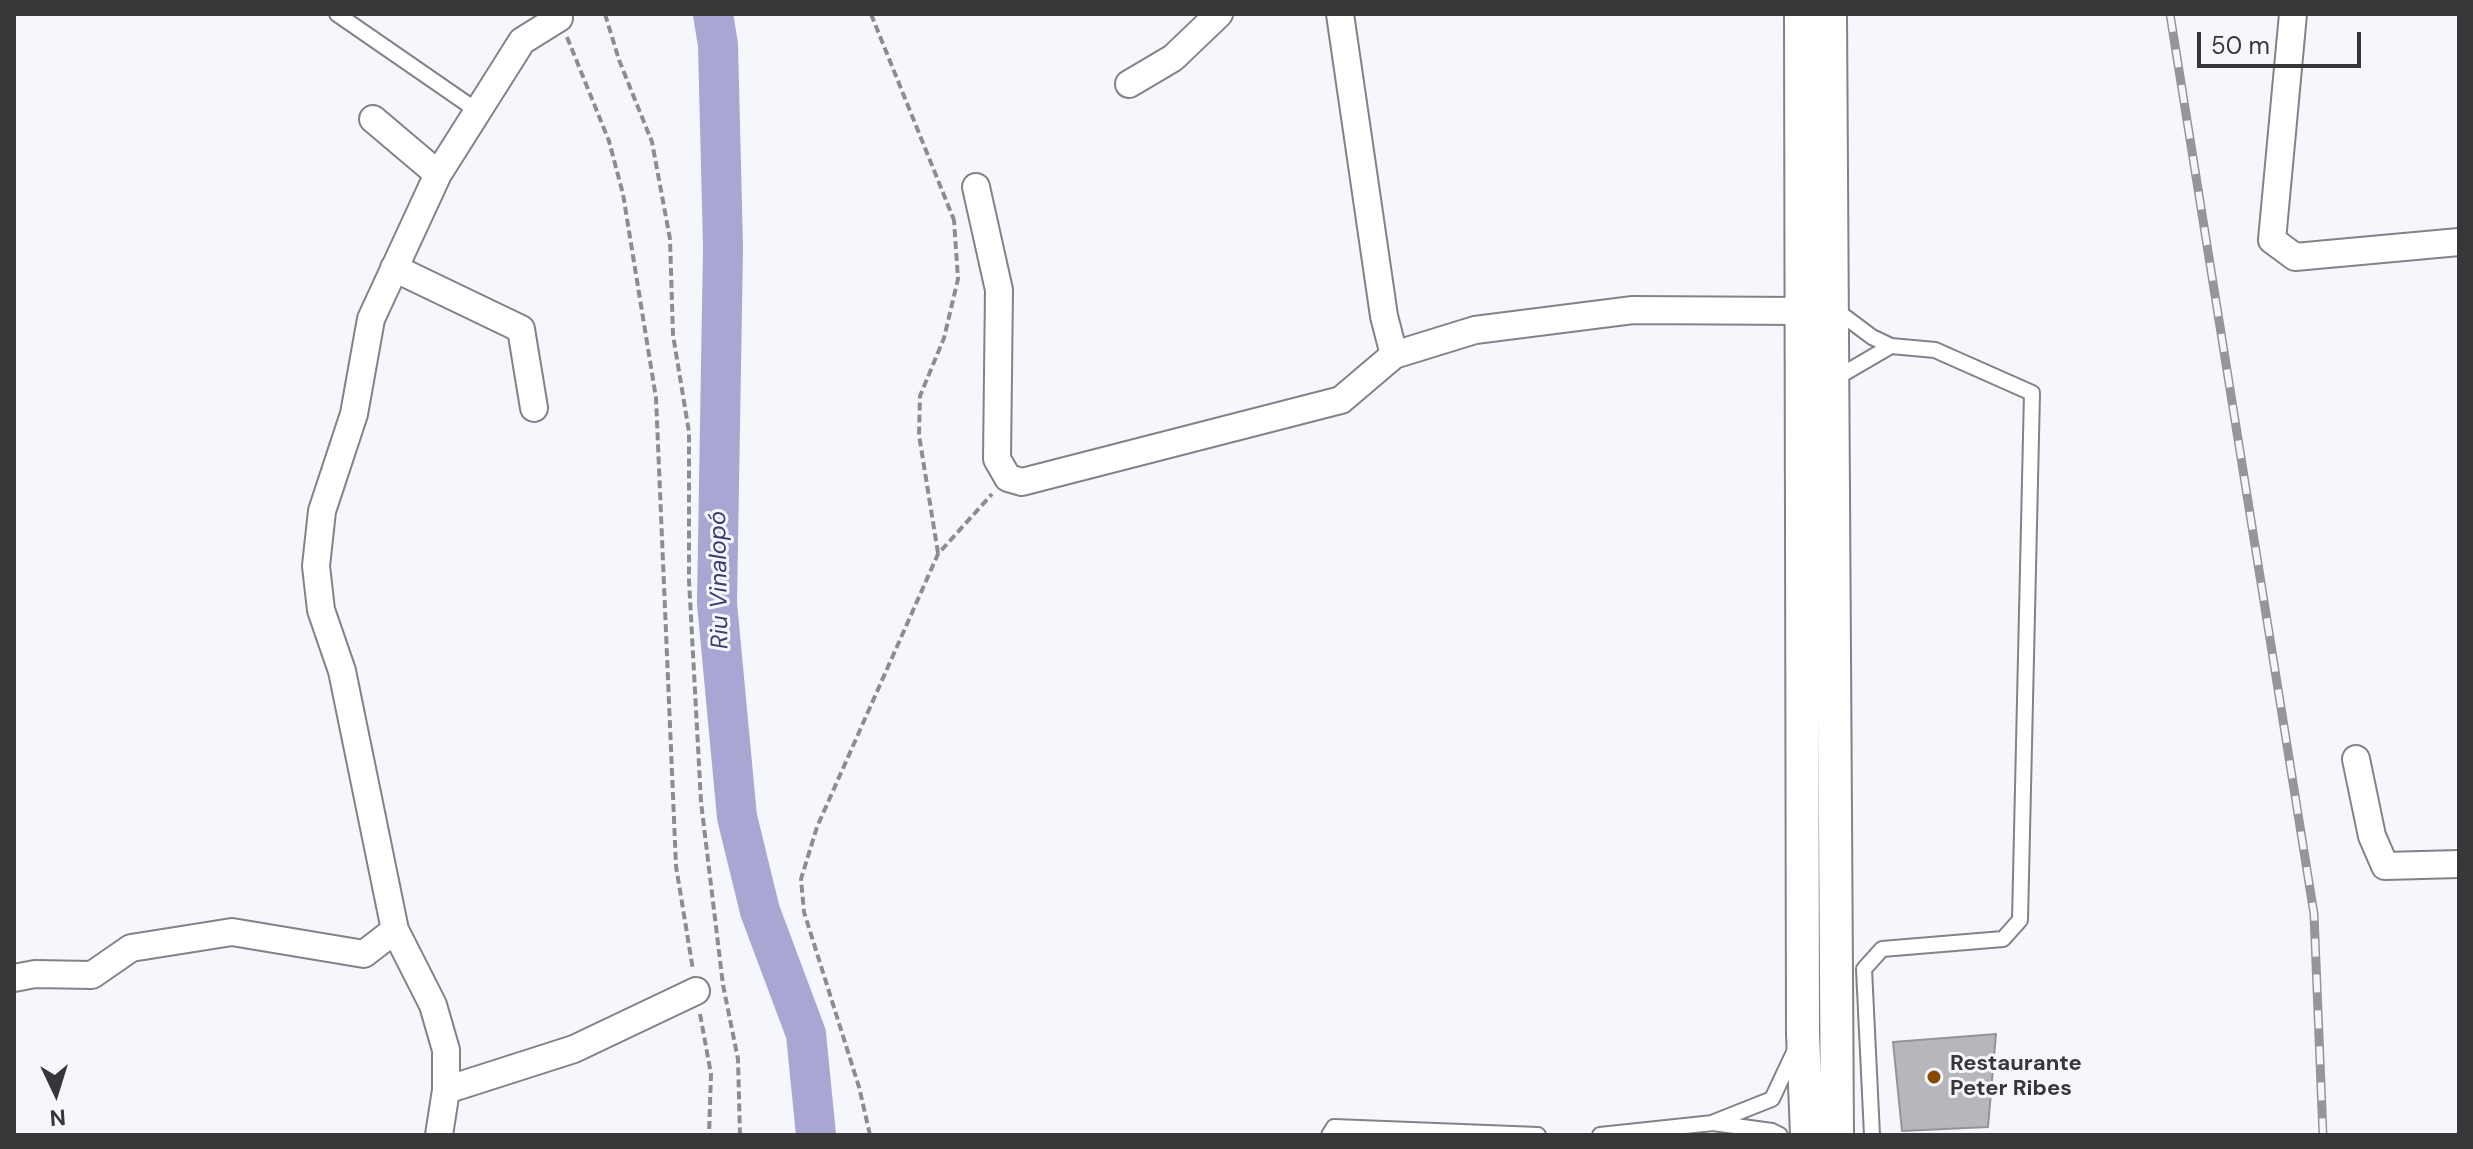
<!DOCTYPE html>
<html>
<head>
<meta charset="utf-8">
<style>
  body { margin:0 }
  #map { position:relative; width:2473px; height:1149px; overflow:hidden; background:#f6f6fd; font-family:"DM Sans",sans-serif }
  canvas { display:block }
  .frame { position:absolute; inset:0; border:16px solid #373739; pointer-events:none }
  .north { position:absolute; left:16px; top:1053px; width:80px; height:80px; -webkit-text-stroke:6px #f6f6fd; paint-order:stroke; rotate:176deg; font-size:22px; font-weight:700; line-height:32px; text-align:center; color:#373739 }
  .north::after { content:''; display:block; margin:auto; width:28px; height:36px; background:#373739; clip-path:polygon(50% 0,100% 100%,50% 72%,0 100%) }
  .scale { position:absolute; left:2197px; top:32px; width:164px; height:36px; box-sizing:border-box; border:4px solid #373739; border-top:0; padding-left:10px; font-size:24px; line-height:28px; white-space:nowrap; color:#373739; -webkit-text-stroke:6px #f6f6fd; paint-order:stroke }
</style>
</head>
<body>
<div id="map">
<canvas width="2473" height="1149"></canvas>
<div class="frame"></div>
<div class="north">N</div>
<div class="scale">50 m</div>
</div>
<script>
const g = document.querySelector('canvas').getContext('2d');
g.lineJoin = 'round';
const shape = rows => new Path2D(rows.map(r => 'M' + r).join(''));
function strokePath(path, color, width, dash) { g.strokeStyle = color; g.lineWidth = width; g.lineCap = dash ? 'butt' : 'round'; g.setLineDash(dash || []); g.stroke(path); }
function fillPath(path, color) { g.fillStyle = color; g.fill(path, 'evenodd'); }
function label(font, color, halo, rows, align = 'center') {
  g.font = font + ' "DM Sans",sans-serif'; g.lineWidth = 6; g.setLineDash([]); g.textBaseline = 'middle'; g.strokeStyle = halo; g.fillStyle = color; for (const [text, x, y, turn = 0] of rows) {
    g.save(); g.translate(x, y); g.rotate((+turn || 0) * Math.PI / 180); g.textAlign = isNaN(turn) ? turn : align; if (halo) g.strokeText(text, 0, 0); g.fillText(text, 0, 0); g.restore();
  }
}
const river = shape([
  [713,14,718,45,723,247,717,603,737,817,760,911,806,1034,816,1135]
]);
const building = shape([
  [1996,1034,1988,1127,1902,1131,1893,1042,1996,1034]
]);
const path = shape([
  [605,14,619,60,652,142,670,239,673,335,689,432,689,580,701,802,723,985,738,1059,740,1135],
  [871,14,954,220],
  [567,37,609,141,623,194,656,398,676,866,693,970],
  [938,553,919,435,920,396,944,338,958,279,954,220],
  [700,1014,711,1074,709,1135],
  [870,1135,859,1087,804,912,801,879,817,827,938,554,992,494]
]);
const service = shape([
  [337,14,476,110],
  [1836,310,1872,337,1891,346,1935,350,2032,393,2020,920,2003,939,1882,949,1864,969,1872,1135],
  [1835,383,1843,374,1891,346],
  [1714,1122,1772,1099,1796,1048],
  [1329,1135,1334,1127,1538,1135],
  [1600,1135,1713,1123,1772,1131,1780,1135]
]);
const minor = shape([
  [1340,14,1384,316,1394,355],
  [2293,14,2272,240,2295,257,2459,242],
  [1129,84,1173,58,1219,14],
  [373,119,438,174],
  [976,187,999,290,997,459,1008,478,1022,482,1341,400,1394,355,1475,330,1633,310,1801,311],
  [394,268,521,329,534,408],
  [2356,759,2372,836,2385,866,2459,864],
  [395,930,342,671,321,610,316,566,322,511,354,414,371,319,438,174,522,41,559,18],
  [14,978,35,974,92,975,131,948,232,932,364,954,395,930,433,1005,446,1050,446,1090,439,1135],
  [446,1090,574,1049,696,991]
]);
const tertiary = shape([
  [1801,14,1803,1034,1807,1135],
  [1830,14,1837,1135]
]);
const rail = shape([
  [2170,14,2314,914,2323,1135]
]);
const markers = [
  [1934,1077,8,"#844a00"]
];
const poiNames = [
  ["Restaurante",1950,1064],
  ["Peter Ribes",1950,1089]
];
const waterNames = [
  ["Riu Vinalopó",720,580,-91]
];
strokePath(river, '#a8a6d2', 40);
fillPath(building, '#b7b6bd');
strokePath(building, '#939399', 2);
strokePath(service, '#828288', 18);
strokePath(minor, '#828288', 30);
strokePath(tertiary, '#828288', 36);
strokePath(path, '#8d8d91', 4, [8, 4]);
strokePath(service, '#fff', 14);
strokePath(minor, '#fff', 26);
strokePath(tertiary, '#fff', 32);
strokePath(rail, '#96969a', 9);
strokePath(rail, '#f6f6fd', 6, [18]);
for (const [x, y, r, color] of markers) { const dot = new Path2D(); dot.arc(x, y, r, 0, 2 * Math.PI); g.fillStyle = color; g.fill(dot); strokePath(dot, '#f6f6fd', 3); }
label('bold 22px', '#373739', '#f6f6fd', poiNames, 'left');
label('italic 24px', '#413a72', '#f6f6fd', waterNames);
</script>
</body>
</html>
